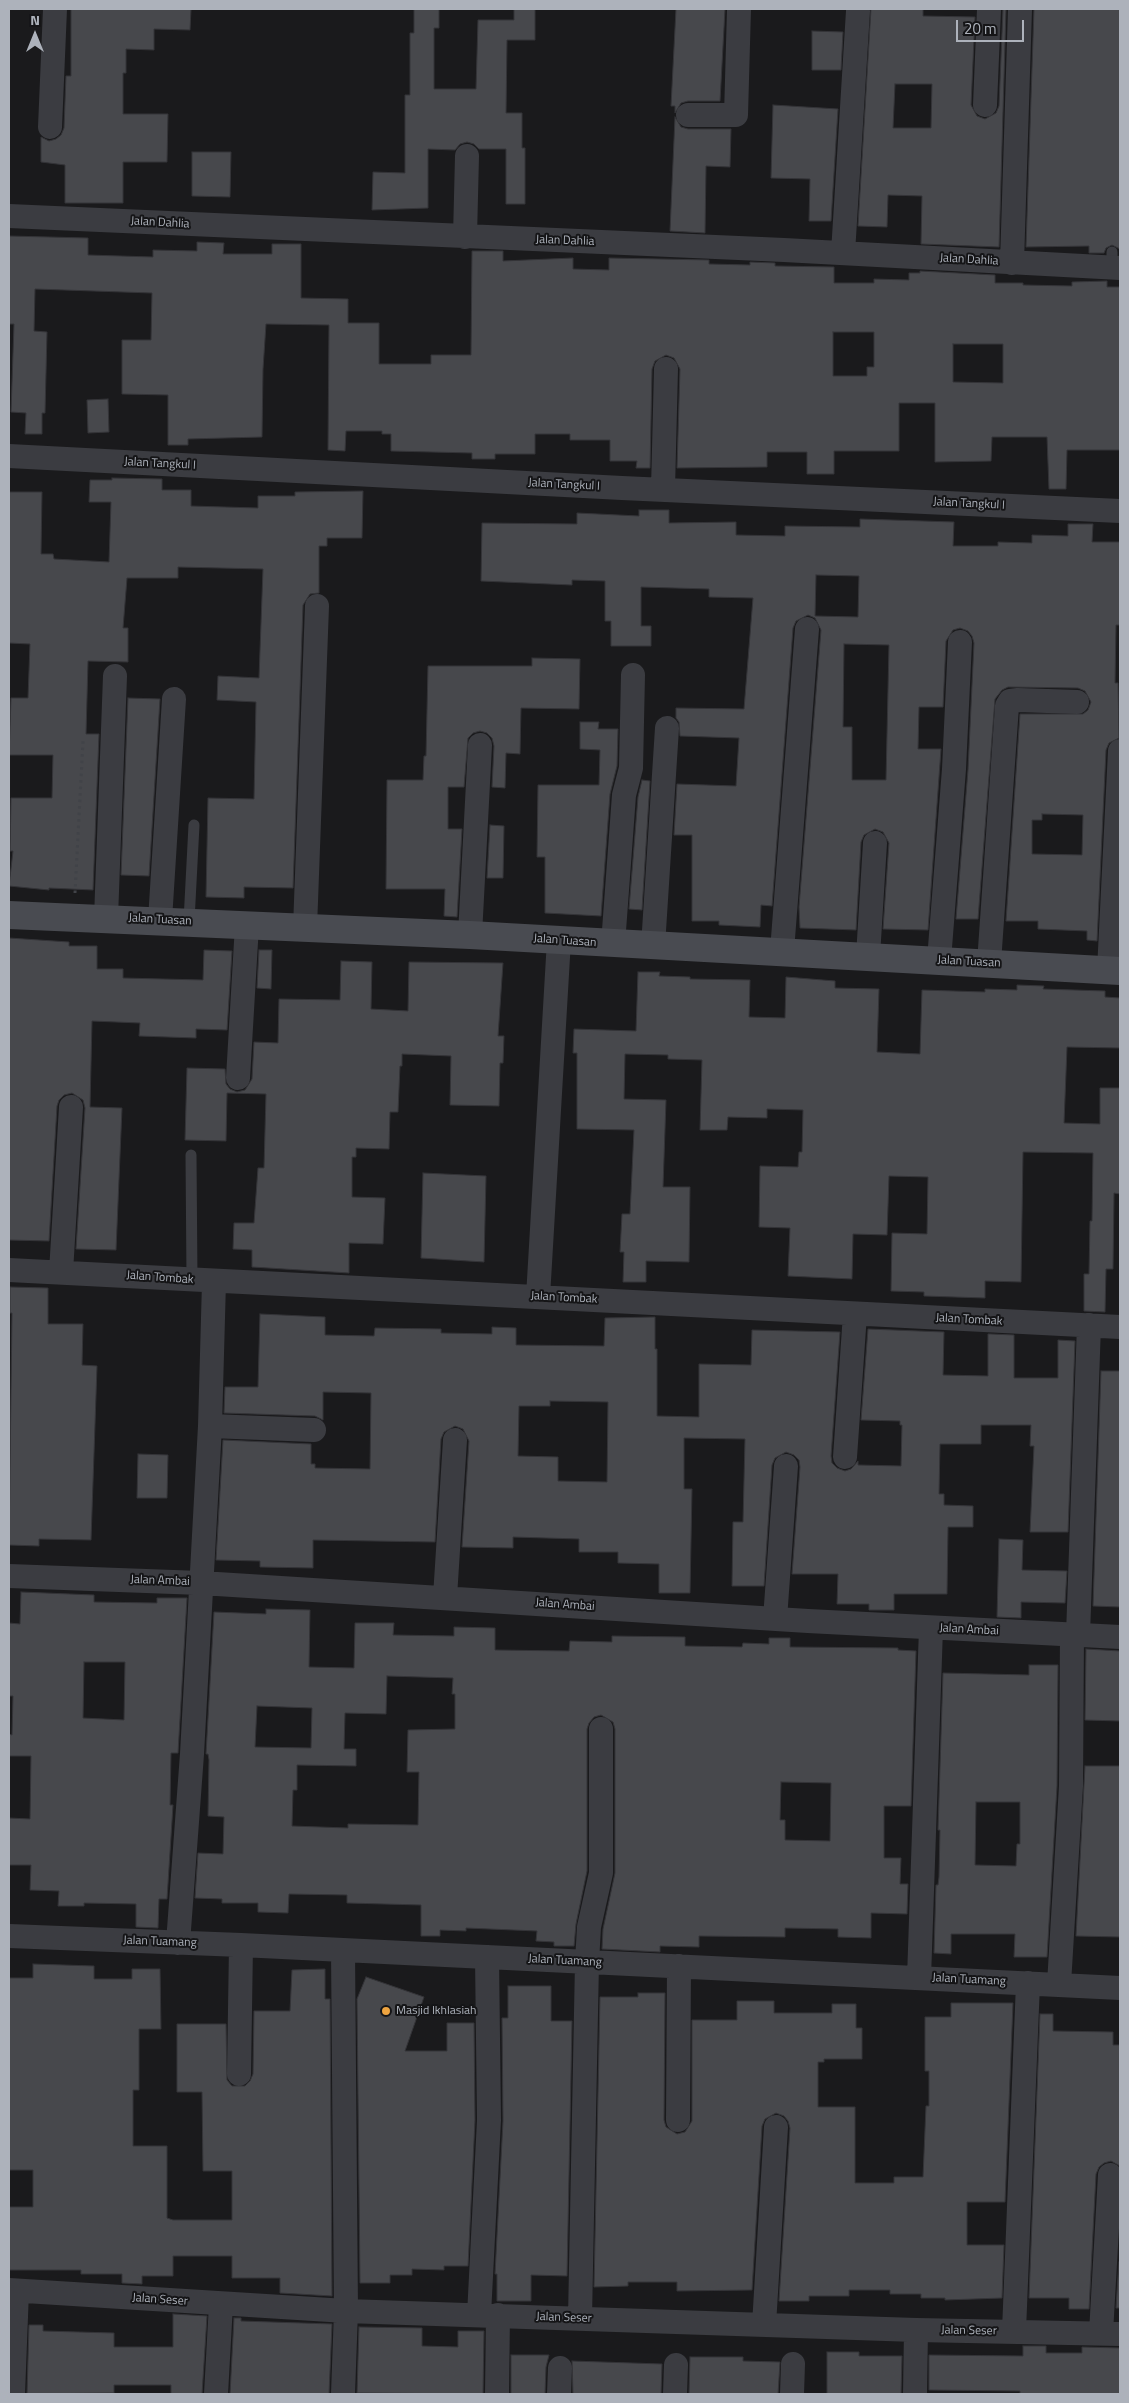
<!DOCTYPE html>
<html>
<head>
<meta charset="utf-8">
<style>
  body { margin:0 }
  #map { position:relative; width:1129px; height:2403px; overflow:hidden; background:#1a1a1c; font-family:"Titillium Web",sans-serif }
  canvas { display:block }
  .frame { position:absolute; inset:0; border:10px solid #adb2bb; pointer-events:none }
  .north { position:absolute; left:10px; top:10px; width:50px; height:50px; -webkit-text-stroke:4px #151517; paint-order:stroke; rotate:0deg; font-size:14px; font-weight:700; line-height:20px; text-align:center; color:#adb2bb }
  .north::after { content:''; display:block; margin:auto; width:18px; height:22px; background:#adb2bb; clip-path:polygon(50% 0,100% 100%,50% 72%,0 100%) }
  .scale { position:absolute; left:956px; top:20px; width:68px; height:22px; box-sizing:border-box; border:2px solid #adb2bb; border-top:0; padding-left:6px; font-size:15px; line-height:18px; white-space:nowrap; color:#adb2bb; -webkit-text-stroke:4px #151517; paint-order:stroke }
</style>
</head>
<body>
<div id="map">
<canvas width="1129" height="2403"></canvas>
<div class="frame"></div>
<div class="north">N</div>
<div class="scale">20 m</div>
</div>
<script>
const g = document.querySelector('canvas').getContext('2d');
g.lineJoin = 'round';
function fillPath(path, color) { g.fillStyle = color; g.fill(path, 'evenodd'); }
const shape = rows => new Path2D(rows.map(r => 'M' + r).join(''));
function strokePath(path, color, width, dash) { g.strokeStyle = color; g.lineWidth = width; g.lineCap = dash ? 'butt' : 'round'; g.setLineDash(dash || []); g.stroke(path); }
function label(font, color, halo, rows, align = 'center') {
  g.font = font + ' "Titillium Web",sans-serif'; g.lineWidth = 4; g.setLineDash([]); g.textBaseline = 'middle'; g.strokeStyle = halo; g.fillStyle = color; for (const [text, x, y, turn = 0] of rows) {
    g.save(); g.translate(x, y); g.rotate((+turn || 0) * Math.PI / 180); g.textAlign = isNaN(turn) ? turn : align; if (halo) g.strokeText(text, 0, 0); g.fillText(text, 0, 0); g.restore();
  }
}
const building = shape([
  [71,9,191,9,190,30,154,29,154,50,126,49,126,73,123,73,123,114,168,114,167,162,123,162,123,203,65,203,65,165,41,162,41,137,49,141,56,139,61,135,64,128,66,76,71,76,71,9],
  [414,9,439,9,439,28,434,28,434,89,476,89,478,20,514,20,514,9,535,9,535,40,507,40,506,113,522,113,522,148,525,148,525,204,506,204,506,149,479,149,474,144,467,142,460,144,455,150,428,149,428,208,372,210,373,172,405,173,405,95,410,95,410,33,414,33,414,9],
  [676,9,725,9,720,101,688,101,681,103,675,113,675,106,671,106,676,9],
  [871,9,923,9,923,16,975,17,971,105,977,116,985,119,996,113,999,106,1003,9,1006,9,999,247,921,244,922,196,888,195,887,227,858,226,871,9],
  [895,84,932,84,931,128,893,128,895,84],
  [1034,9,1120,9,1120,249,1112,245,1106,248,1104,253,1089,253,1089,246,1026,247,1034,9],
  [812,31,843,32,841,70,812,70,812,31],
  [773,105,838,109,831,221,809,221,810,179,771,178,773,105],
  [675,117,681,127,688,129,731,129,730,167,706,166,705,233,670,231,675,117],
  [192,152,231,152,230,197,192,196,192,152],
  [9,236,88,238,88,255,153,257,153,250,197,251,197,242,224,243,223,254,272,254,272,244,301,244,301,298,348,299,348,323,379,323,379,364,431,364,431,355,471,355,472,251,503,251,503,261,573,258,573,269,609,270,609,258,709,260,709,264,750,265,750,262,775,263,775,266,834,267,834,283,874,283,874,279,909,280,909,273,920,273,920,271,995,275,995,283,1023,283,1023,285,1072,286,1072,282,1107,281,1107,287,1120,287,1120,450,1067,450,1066,489,1049,489,1047,437,992,437,991,461,935,462,935,403,899,403,899,451,834,451,834,474,807,474,807,452,767,452,767,467,677,468,680,369,674,358,666,355,655,361,652,369,650,468,636,468,637,461,610,461,610,440,570,440,570,434,535,434,535,454,495,454,495,459,472,459,472,453,391,451,391,434,382,434,382,431,346,431,345,451,328,450,329,325,266,324,263,369,262,437,188,439,188,445,168,445,168,395,122,394,122,340,151,340,152,293,35,289,34,331,47,332,45,413,42,413,42,434,25,434,26,413,11,412,14,324,9,324,9,236],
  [833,332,874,332,874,367,867,367,867,376,833,376,833,332],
  [953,344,1003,344,1003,383,953,382,953,344],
  [108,399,109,432,88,433,87,400,108,399],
  [112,478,162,479,162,490,191,490,191,506,258,508,258,496,295,496,295,492,363,491,362,538,327,538,327,546,319,546,319,593,310,594,303,605,293,888,244,887,244,898,206,897,208,798,254,799,256,702,217,700,218,676,259,678,263,569,178,567,178,578,127,578,123,628,128,628,128,662,88,661,86,734,99,734,93,890,49,888,49,890,9,886,13,851,10,851,11,798,52,798,53,755,9,755,11,698,28,698,30,644,9,643,9,492,42,492,41,554,53,554,54,559,109,562,111,502,89,502,90,480,112,480,112,478],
  [639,510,669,510,669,523,736,522,736,535,785,536,785,526,860,527,860,519,954,522,953,546,998,546,998,542,1032,543,1032,535,1068,536,1068,524,1093,524,1092,542,1120,542,1120,625,1116,625,1115,683,1118,683,1119,738,1109,743,1106,750,1097,941,1087,940,1087,931,1038,929,1038,921,1006,921,1020,714,1083,714,1088,710,1091,702,1085,691,1078,688,1008,687,1002,690,995,699,978,919,956,919,968,770,974,643,972,636,968,631,960,628,953,630,946,641,943,707,919,707,918,749,941,749,928,930,883,929,889,843,883,832,875,829,864,835,861,842,856,930,800,928,799,907,821,630,815,618,808,615,796,621,793,628,772,906,761,905,760,927,719,925,719,921,692,921,692,835,674,835,677,784,736,786,739,738,680,736,679,722,676,718,676,708,744,709,753,598,709,597,709,589,641,587,641,626,651,626,651,646,611,646,611,621,605,621,605,581,572,580,572,585,481,581,482,523,577,524,577,513,639,516,639,510],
  [816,575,859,576,858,617,815,616,816,575],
  [844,644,889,645,886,780,852,780,852,727,843,727,844,644],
  [1042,814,1083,815,1082,855,1032,854,1032,820,1042,820,1042,814],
  [532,658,580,659,579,709,521,708,520,754,506,753,505,788,492,787,494,746,492,738,487,733,480,731,473,733,468,738,464,787,448,787,448,829,462,829,457,917,444,916,445,889,386,889,387,780,423,780,424,756,426,756,428,666,532,666,532,658],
  [128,698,160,699,149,876,121,875,128,698],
  [580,722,599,722,598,729,618,729,617,766,610,794,601,916,545,913,545,857,537,857,538,785,599,785,600,750,580,749,580,722],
  [642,780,650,781,642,910,629,909,638,797,642,780],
  [490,825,504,826,503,878,487,878,490,825],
  [9,938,69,942,69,946,97,946,97,969,123,969,123,978,203,980,204,950,232,951,227,1030,196,1029,196,1038,139,1036,140,1023,92,1021,90,1107,122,1108,116,1250,76,1249,85,1108,83,1100,72,1093,64,1095,59,1100,57,1106,49,1241,9,1240,9,938],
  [259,950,272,950,271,989,257,988,259,950],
  [341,961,372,962,371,1009,408,1011,409,962,503,963,498,1036,504,1036,503,1063,500,1063,499,1106,450,1105,451,1056,402,1054,402,1066,400,1066,398,1112,390,1112,389,1149,356,1148,356,1157,352,1157,352,1197,385,1198,383,1244,349,1243,349,1273,252,1267,252,1250,233,1249,234,1223,254,1223,258,1168,264,1168,266,1094,227,1093,226,1141,185,1140,187,1068,225,1069,226,1084,230,1089,237,1092,245,1090,252,1079,254,1042,278,1043,279,999,340,1000,341,961],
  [638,972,660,972,659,976,690,977,690,979,750,980,749,1017,785,1018,786,977,835,981,835,988,879,989,877,1052,920,1054,922,990,985,992,985,989,1017,990,1017,985,1044,986,1043,989,1105,991,1105,997,1120,998,1120,1048,1067,1047,1064,1123,1100,1124,1100,1088,1120,1088,1120,1194,1114,1193,1113,1269,1106,1269,1105,1312,1084,1311,1084,1274,1089,1274,1090,1221,1092,1221,1093,1153,1023,1152,1021,1282,985,1281,985,1298,924,1296,924,1292,891,1291,892,1233,927,1234,928,1177,889,1176,887,1235,853,1234,852,1279,788,1276,790,1228,759,1227,760,1166,798,1167,799,1152,802,1152,803,1110,767,1109,767,1118,728,1117,727,1130,700,1130,702,1060,668,1059,668,1055,625,1054,624,1099,666,1100,663,1187,690,1187,689,1262,646,1261,646,1282,623,1282,624,1252,620,1252,622,1214,630,1214,634,1130,577,1129,577,1053,573,1053,574,1029,636,1031,638,972],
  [423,1173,486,1176,484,1262,421,1258,423,1173],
  [10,1287,48,1288,48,1324,83,1324,82,1365,97,1366,91,1540,39,1539,39,1546,9,1545,12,1313,10,1313,10,1287],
  [260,1314,325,1317,325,1335,374,1336,375,1328,441,1329,441,1333,492,1334,492,1327,516,1328,516,1345,604,1346,605,1318,655,1317,655,1349,657,1349,657,1416,699,1417,699,1364,751,1365,752,1330,840,1332,831,1456,832,1463,837,1468,845,1471,851,1469,858,1461,858,1465,901,1466,902,1425,900,1425,900,1421,861,1420,868,1329,944,1332,943,1375,988,1376,988,1334,991,1334,1014,1335,1014,1378,1058,1378,1058,1340,1075,1341,1068,1532,1030,1532,1034,1446,1030,1446,1031,1425,981,1425,981,1444,940,1444,939,1494,944,1494,944,1505,973,1506,973,1527,948,1527,947,1594,894,1594,894,1610,869,1610,869,1604,837,1604,838,1574,792,1574,800,1467,799,1460,794,1455,786,1452,775,1458,772,1465,764,1586,732,1586,733,1522,743,1522,745,1439,684,1438,684,1489,692,1489,690,1593,659,1593,659,1564,618,1563,618,1552,579,1552,579,1539,513,1537,513,1548,462,1547,469,1441,463,1429,455,1426,444,1432,441,1439,435,1542,313,1540,313,1568,260,1567,260,1561,216,1560,223,1440,311,1444,311,1464,315,1464,315,1468,370,1469,371,1393,323,1392,323,1420,315,1416,224,1413,225,1387,258,1387,260,1314],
  [550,1401,608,1402,607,1482,558,1481,558,1457,518,1456,519,1406,550,1406,550,1401],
  [1101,1371,1120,1371,1120,1607,1093,1606,1101,1371],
  [138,1454,168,1455,167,1498,137,1498,138,1454],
  [999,1539,1023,1540,1022,1570,1067,1571,1065,1603,1021,1602,1021,1618,997,1617,999,1539],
  [21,1592,94,1595,94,1602,157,1603,157,1598,187,1598,178,1753,171,1753,170,1805,173,1805,167,1899,159,1899,158,1928,136,1927,136,1904,84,1903,84,1906,58,1906,59,1891,30,1890,31,1865,9,1865,9,1818,30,1819,31,1756,9,1756,9,1734,12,1735,13,1696,9,1696,9,1623,20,1624,21,1592],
  [84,1662,125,1662,124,1720,83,1718,84,1662],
  [266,1609,310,1610,309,1667,354,1668,355,1623,394,1623,393,1635,454,1636,454,1627,495,1628,495,1650,569,1651,570,1641,612,1642,612,1636,685,1637,685,1646,742,1647,743,1643,769,1644,769,1638,790,1638,790,1647,898,1648,898,1650,916,1651,911,1806,884,1806,884,1858,901,1858,900,1884,908,1884,907,1914,871,1913,871,1938,838,1937,838,1929,785,1928,785,1937,699,1936,699,1947,660,1946,660,1952,602,1949,603,1929,615,1873,615,1729,613,1722,601,1715,594,1717,589,1723,587,1729,587,1871,576,1924,574,1946,554,1946,554,1942,536,1941,537,1931,466,1928,466,1931,440,1930,440,1936,421,1936,421,1905,347,1903,347,1895,289,1894,288,1913,258,1912,258,1903,222,1903,222,1899,195,1898,198,1853,223,1854,224,1817,208,1816,209,1760,208,1754,206,1754,214,1612,266,1614,266,1609],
  [387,1676,453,1678,452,1694,455,1694,455,1729,408,1730,407,1772,419,1772,418,1825,348,1824,348,1828,292,1826,293,1790,297,1790,297,1765,356,1766,356,1749,344,1749,345,1713,386,1714,387,1676],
  [257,1706,312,1708,311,1748,255,1747,257,1706],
  [781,1782,831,1783,830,1841,785,1840,785,1820,780,1820,781,1782],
  [1086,1649,1120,1651,1120,1721,1085,1720,1086,1649],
  [1029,1665,1058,1665,1057,1786,1047,1957,1014,1957,1015,1934,951,1934,951,1954,934,1953,936,1885,938,1885,939,1877,940,1830,938,1830,943,1673,1029,1675,1029,1665],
  [976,1802,1020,1802,1020,1844,1017,1844,1016,1866,975,1865,976,1802],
  [1085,1766,1120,1766,1120,1937,1076,1936,1085,1766],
  [33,1964,94,1966,94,1979,132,1979,132,1969,160,1969,161,2029,139,2029,139,2090,133,2090,133,2146,167,2146,167,2218,173,2220,232,2220,232,2171,203,2171,202,2092,177,2092,177,2024,226,2024,227,2080,232,2086,245,2086,250,2081,253,2074,254,2011,290,2011,292,1970,325,1969,325,1999,330,1999,332,2296,280,2293,280,2278,232,2278,232,2256,173,2256,173,2276,142,2276,142,2284,122,2283,122,2274,81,2274,81,2270,9,2270,9,2207,33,2207,33,2170,9,2170,9,1978,33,1978,33,1964],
  [366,1977,424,1997,405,2051,447,2051,447,2023,474,2023,475,2120,468,2266,444,2266,444,2270,412,2269,412,2275,390,2275,390,2283,360,2283,357,1999,366,1977],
  [508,1986,551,1986,551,2021,572,2021,567,2276,531,2275,531,2301,497,2301,497,2274,495,2274,503,2121,502,2018,508,2018,508,1986],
  [638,1993,665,1993,664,2120,666,2127,677,2134,685,2132,692,2121,692,2020,737,2020,737,2001,774,2001,774,2013,832,2013,832,2004,856,2004,856,2028,862,2028,862,2059,824,2059,824,2062,818,2062,818,2107,855,2107,855,2183,894,2183,894,2177,923,2177,926,2106,929,2106,929,2071,925,2071,925,2017,951,2017,951,2003,1013,2003,1005,2202,967,2202,967,2245,1004,2245,1002,2298,945,2300,945,2298,921,2298,921,2294,890,2294,890,2290,849,2290,849,2296,809,2296,809,2301,779,2301,790,2128,788,2121,784,2116,776,2113,765,2119,762,2126,752,2290,677,2291,677,2282,628,2282,628,2286,594,2287,600,1997,638,1997,638,1993],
  [1040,2014,1053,2014,1053,2031,1113,2032,1113,2045,1120,2045,1120,2166,1111,2161,1104,2163,1099,2167,1096,2174,1089,2309,1069,2309,1069,2298,1029,2298,1040,2014],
  [1119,2262,1120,2262,1120,2308,1116,2308,1119,2262],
  [173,2314,207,2316,202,2394,171,2394,171,2385,114,2385,114,2393,27,2394,29,2325,43,2325,43,2331,114,2333,114,2347,173,2347,173,2314],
  [234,2318,241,2318,241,2321,332,2324,329,2394,230,2394,234,2318],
  [359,2327,422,2328,422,2346,458,2347,458,2331,484,2331,483,2394,357,2393,359,2327],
  [1023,2346,1046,2346,1046,2353,1082,2353,1082,2347,1120,2348,1120,2394,1020,2394,1020,2391,929,2390,929,2355,1023,2356,1023,2346],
  [827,2352,859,2352,859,2356,902,2356,901,2394,827,2394,827,2352],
  [511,2355,549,2355,546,2367,545,2394,511,2394,511,2355],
  [690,2357,743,2357,743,2361,780,2362,778,2394,689,2394,690,2357],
  [572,2361,662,2364,661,2394,573,2394,572,2361]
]);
const path = shape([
  [75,893,83,741]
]);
const lane = shape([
  [1112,252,1112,268],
  [189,921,194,825],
  [191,1155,192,1280]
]);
const street = shape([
  [985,105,989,9],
  [688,115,736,115,739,9],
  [50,127,55,9],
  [9,216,784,250,1120,268],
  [465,237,467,156],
  [843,253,858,11],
  [1012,263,1020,9],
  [9,456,622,488,1120,511],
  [663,489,666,369],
  [106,918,115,676],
  [160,920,174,699],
  [305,928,317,606],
  [470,935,480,745],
  [613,944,624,795,631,768,633,675],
  [653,946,667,728],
  [782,951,807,629],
  [868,956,875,843],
  [939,960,954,769,960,642],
  [989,963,1007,706,1010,701,1018,700,1077,702],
  [1109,970,1120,751],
  [238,1078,247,925],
  [9,1270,1120,1327],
  [61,1272,71,1107],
  [538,1297,559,940],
  [210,1426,314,1430],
  [845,1457,855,1314],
  [9,1576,201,1583,808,1621,1120,1637],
  [445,1597,455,1440],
  [775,1619,786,1466],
  [1078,1635,1089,1325],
  [9,1936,241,1945,1120,1988],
  [178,1943,192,1754,210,1426,214,1282],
  [919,1978,931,1628],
  [1059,1984,1071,1786,1072,1634],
  [239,2074,241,1945],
  [678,2120,679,1966],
  [9,2290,346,2311,916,2330,1120,2334],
  [479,2315,489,2120,487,1957],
  [580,2318,587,1962,589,1927,601,1873,601,1729],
  [764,2325,776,2127],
  [1014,2331,1028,1983],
  [1101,2333,1110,2175],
  [13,2394,17,2291],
  [216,2394,221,2304],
  [343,2394,346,2311,343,1950],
  [497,2394,498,2315],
  [559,2394,560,2368],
  [675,2394,676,2365],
  [792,2394,793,2364],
  [915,2394,916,2330]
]);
const secondary = shape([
  [9,915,470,935,1120,971]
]);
const markers = [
  [386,2011,5,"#eea440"]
];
const streetNames = [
  ["Jalan Dahlia",160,223,3],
  ["Jalan Dahlia",565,241,2],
  ["Jalan Dahlia",969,260,3],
  ["Jalan Tangkul I",160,464,3],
  ["Jalan Tangkul I",564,485,3],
  ["Jalan Tangkul I",969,504,3],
  ["Jalan Tuasan",160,920,3],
  ["Jalan Tuasan",565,941,4],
  ["Jalan Tuasan",969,962,3],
  ["Jalan Tombak",160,1278,4],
  ["Jalan Tombak",564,1298,3],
  ["Jalan Tombak",969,1320,3],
  ["Jalan Ambai",160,1581,2],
  ["Jalan Ambai",565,1605,4],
  ["Jalan Ambai",969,1630,3],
  ["Jalan Tuamang",160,1942,2],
  ["Jalan Tuamang",565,1961,3],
  ["Jalan Tuamang",969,1980,3],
  ["Jalan Seser",160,2300,4],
  ["Jalan Seser",564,2318,2],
  ["Jalan Seser",969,2331,1]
];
const poiNames = [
  ["Masjid Ikhlasiah",396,2011]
];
fillPath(building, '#47484c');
strokePath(building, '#343438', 1);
strokePath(path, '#414348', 3, [2.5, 4]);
strokePath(lane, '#3b3c41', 11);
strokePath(street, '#3b3c41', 24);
strokePath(secondary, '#494b51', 28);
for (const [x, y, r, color] of markers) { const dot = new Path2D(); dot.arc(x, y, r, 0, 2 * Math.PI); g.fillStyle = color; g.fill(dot); strokePath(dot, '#151517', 2); }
label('12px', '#adb2bb', '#151517', streetNames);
label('12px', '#adb2bb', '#151517', poiNames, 'left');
</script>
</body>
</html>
